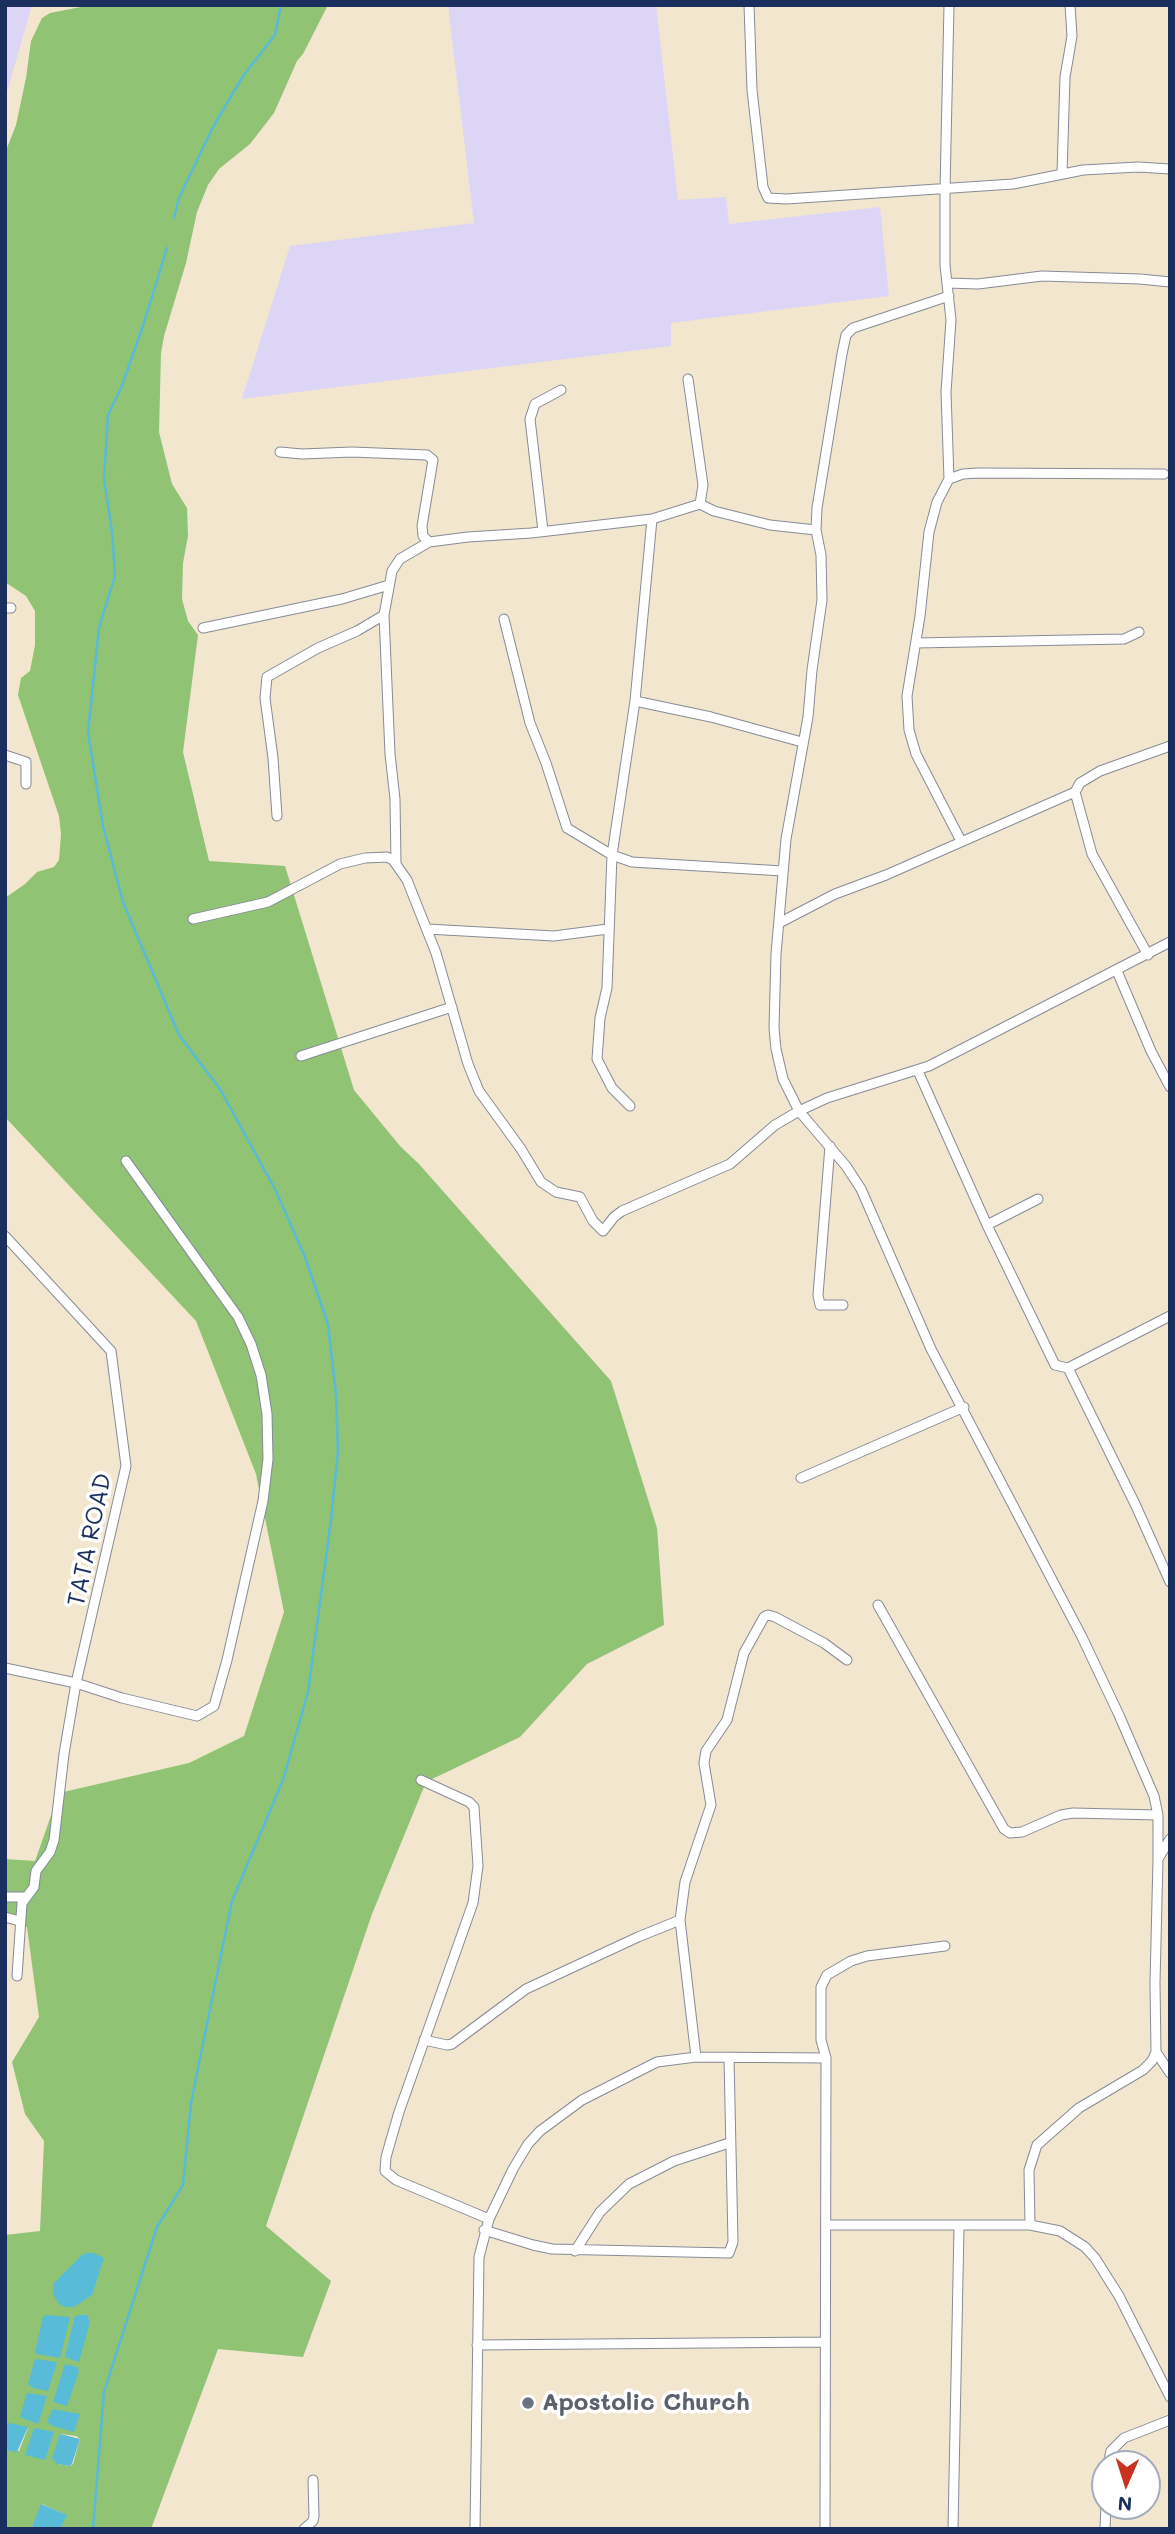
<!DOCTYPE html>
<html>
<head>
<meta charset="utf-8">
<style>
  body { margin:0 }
  #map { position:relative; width:1175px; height:2534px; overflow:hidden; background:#f2e7ce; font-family:Mali,sans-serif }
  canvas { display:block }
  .frame { position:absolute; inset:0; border:7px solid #1b2f5e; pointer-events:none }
  .north { position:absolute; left:1091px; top:2450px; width:70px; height:70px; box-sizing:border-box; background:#fff; border:2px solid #a4acbf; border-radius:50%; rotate:183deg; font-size:19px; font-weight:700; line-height:28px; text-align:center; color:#1b2f5e }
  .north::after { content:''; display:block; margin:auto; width:24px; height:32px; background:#c8321e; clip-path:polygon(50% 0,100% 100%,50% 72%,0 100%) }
</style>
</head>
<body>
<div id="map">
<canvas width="1175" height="2534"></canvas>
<div class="frame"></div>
<div class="north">N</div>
</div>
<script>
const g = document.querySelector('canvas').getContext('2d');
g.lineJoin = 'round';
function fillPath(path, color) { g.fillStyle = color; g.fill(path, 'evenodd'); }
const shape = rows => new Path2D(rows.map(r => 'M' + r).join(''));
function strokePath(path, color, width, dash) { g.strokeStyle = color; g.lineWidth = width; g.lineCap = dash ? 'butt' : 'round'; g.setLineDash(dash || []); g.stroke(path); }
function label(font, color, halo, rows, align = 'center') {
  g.font = font + ' Mali,sans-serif'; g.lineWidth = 7; g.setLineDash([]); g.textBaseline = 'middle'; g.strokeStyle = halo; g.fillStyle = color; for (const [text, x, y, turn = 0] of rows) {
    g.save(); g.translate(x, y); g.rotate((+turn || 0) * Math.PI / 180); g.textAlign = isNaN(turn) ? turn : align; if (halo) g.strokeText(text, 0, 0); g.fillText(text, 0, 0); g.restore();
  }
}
const built = shape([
  [5,5,32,5,5,99],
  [448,5,656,5,678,200,726,197,729,224,880,207,889,296,671,323,671,346,242,399,290,246,474,223]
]);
const green = shape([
  [91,5,328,5,303,54,297,61,274,113,250,144,219,169,208,185,197,212,186,263,164,336,161,353,159,432,172,484,187,508,188,536,183,563,182,599,188,621,198,635,183,752,209,861,285,866,354,1090,400,1146,419,1164,611,1381,657,1528,664,1625,587,1664,520,1737,426,1782,372,1914,266,2226,331,2281,303,2357,218,2349,151,2529,60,2529,66,2515,42,2504,31,2529,5,2529,5,2450,19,2451,28,2428,5,2426,5,2235,40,2231,44,2141,25,2114,12,2062,39,2017,27,1927,5,1922,5,1859,35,1861,59,1793,189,1763,244,1736,284,1612,256,1474,196,1321,5,1117,5,898,25,884,37,872,54,867,59,860,61,834,59,816,18,695,21,678,30,671,35,645,35,611,26,596,5,582,5,153,16,125,26,78,31,41,42,18,50,13],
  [60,2434,76,2436,80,2439,73,2464,70,2466,57,2464]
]);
const water = shape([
  [87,2253,94,2253,104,2258,92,2295,74,2307,65,2307,59,2304,53,2294,53,2284,82,2255],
  [46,2315,70,2317,60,2358,37,2354,35,2352,43,2317],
  [79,2315,87,2315,90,2322,79,2362,65,2357,75,2316],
  [35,2359,57,2362,48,2391,33,2388,28,2384],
  [65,2364,77,2367,79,2371,67,2406,53,2402],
  [27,2393,47,2396,38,2424,20,2417],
  [53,2409,80,2414,74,2432,50,2425,47,2421],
  [9,2423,28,2427,17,2452,5,2450,5,2426],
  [34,2428,54,2432,45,2460,25,2455],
  [60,2434,80,2439,72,2464,70,2466,57,2464,52,2458],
  [41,2504,67,2515,60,2529,31,2529]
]);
const stream = shape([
  [174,218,179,198,212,129,243,76,275,35,281,5],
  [93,2529,104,2392,157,2227,183,2185,191,2103,232,1901,283,1780,308,1692,331,1520,338,1451,336,1394,328,1324,305,1257,276,1191,220,1089,179,1035,123,902,103,826,88,732,99,628,115,576,112,532,104,479,108,415,121,388,143,326,167,248]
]);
const street = shape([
  [749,5,752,90,763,187,768,198,786,199,1013,184,1083,170,1138,167,1170,169],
  [949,5,945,190,945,265,951,320,946,392,949,479,937,502,929,532,920,616,907,696,909,730,916,754,961,841],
  [1062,173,1065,77,1072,36,1070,5],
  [947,283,978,284,1042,276,1140,279,1170,282],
  [949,296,853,328,846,335,842,354,817,508,816,530,821,555,822,600,812,670,808,717,786,839,776,954,774,1028,776,1049,783,1079,799,1111,846,1166,861,1189,931,1349,1082,1637,1119,1715,1154,1796,1158,1815,1158,1859],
  [688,379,703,485,700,504],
  [280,452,302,454,352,452,427,455,433,460,422,526,423,536,429,542],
  [949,479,963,474,977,473,1164,474],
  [543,531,530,419,535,404,561,390],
  [5,608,11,608],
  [504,619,530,723,546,763,567,828,612,855,632,862,783,871],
  [203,628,342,599,389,585],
  [916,643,1124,639,1139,632],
  [635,701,711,717,802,742],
  [5,755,26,762,26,784],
  [1075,792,1092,854,1148,955],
  [277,816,273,758,265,698,267,677,318,648,357,631,384,615],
  [396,863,395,799,390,754,384,615,392,571,400,559,429,542,468,537,531,533,652,519,700,504,714,511,770,525,816,530],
  [193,919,268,902,340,864,365,858,387,857,393,860,407,880,436,953,468,1064,479,1091,521,1149,541,1182,556,1192,580,1197,593,1221,603,1231,614,1217,622,1211,730,1164,775,1125,799,1111,827,1098,929,1066,1170,942],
  [779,923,835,894,886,875,1075,792,1080,783,1100,771,1170,746],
  [427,929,554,936,608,929],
  [1117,971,1151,1051,1170,1087],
  [301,1056,452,1007],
  [918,1071,987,1225,1055,1365,1068,1368,1170,1316],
  [630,1106,612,1088,597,1059,600,1018,607,988,612,855,635,701,652,519],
  [830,1146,818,1295,820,1305,843,1305],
  [987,1225,1038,1199],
  [5,1236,111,1351,126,1466,76,1683,64,1754,54,1840,50,1852,36,1871,34,1887,22,1903,17,1976],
  [1068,1368,1136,1506,1170,1582],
  [801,1478,964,1407],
  [878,1605,1004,1829,1010,1833,1022,1832,1061,1815,1073,1813,1158,1815],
  [5,1668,76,1683,122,1698,197,1716,214,1706,227,1660,263,1501,268,1459,267,1414,261,1375,251,1344,238,1317,126,1161],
  [421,1780,469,1802,474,1807,478,1866,473,1903,399,2112,386,2157,385,2171,396,2180,489,2219],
  [5,1897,25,1897],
  [5,1917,19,1921],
  [424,2040,447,2045,452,2044,526,1989,638,1937,680,1920],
  [1156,2052,1170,2073],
  [696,2057,680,1920,685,1882,711,1805,704,1763,706,1751,727,1720,744,1653,764,1617,768,1615,775,1617,824,1643,847,1660],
  [826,2225,1030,2225,1060,2231,1085,2247,1095,2258,1119,2296,1170,2397],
  [1030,2225,1029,2170,1037,2145,1079,2108,1143,2070,1152,2061,1156,2052,1155,1983,1158,1859,1170,1839],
  [484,2230,533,2245,552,2249,729,2253,733,2242,729,2058],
  [575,2251,600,2212,629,2184,674,2161,729,2143],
  [477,2345,825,2342],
  [1108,2464,1111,2451,1124,2438,1170,2420],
  [304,2529,313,2521,314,2516,313,2480],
  [475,2529,479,2257,489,2219,513,2169,528,2144,540,2131,582,2100,657,2062,696,2057,826,2058],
  [825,2529,826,2058,821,2040,821,1987,827,1975,851,1961,867,1956,945,1946],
  [953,2529,959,2227],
  [1105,2529,1106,2506]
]);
const markers = [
  [528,2403,7,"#6b7280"]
];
const streetNames = [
  ["TATA ROAD",90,1540,-78]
];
const worshipNames = [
  ["Apostolic Church",542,2403]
];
fillPath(built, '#ddd5f6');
fillPath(green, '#90c374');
fillPath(water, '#58bbd7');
strokePath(stream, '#58bbd7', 2.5);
strokePath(street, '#868b96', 11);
strokePath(street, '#fff', 9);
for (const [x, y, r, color] of markers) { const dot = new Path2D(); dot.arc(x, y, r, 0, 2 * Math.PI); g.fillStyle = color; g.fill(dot); strokePath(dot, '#fff', 2.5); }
label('24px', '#1b2f5e', '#fff', streetNames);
label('bold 24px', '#5b616d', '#fff', worshipNames, 'left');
</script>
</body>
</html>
